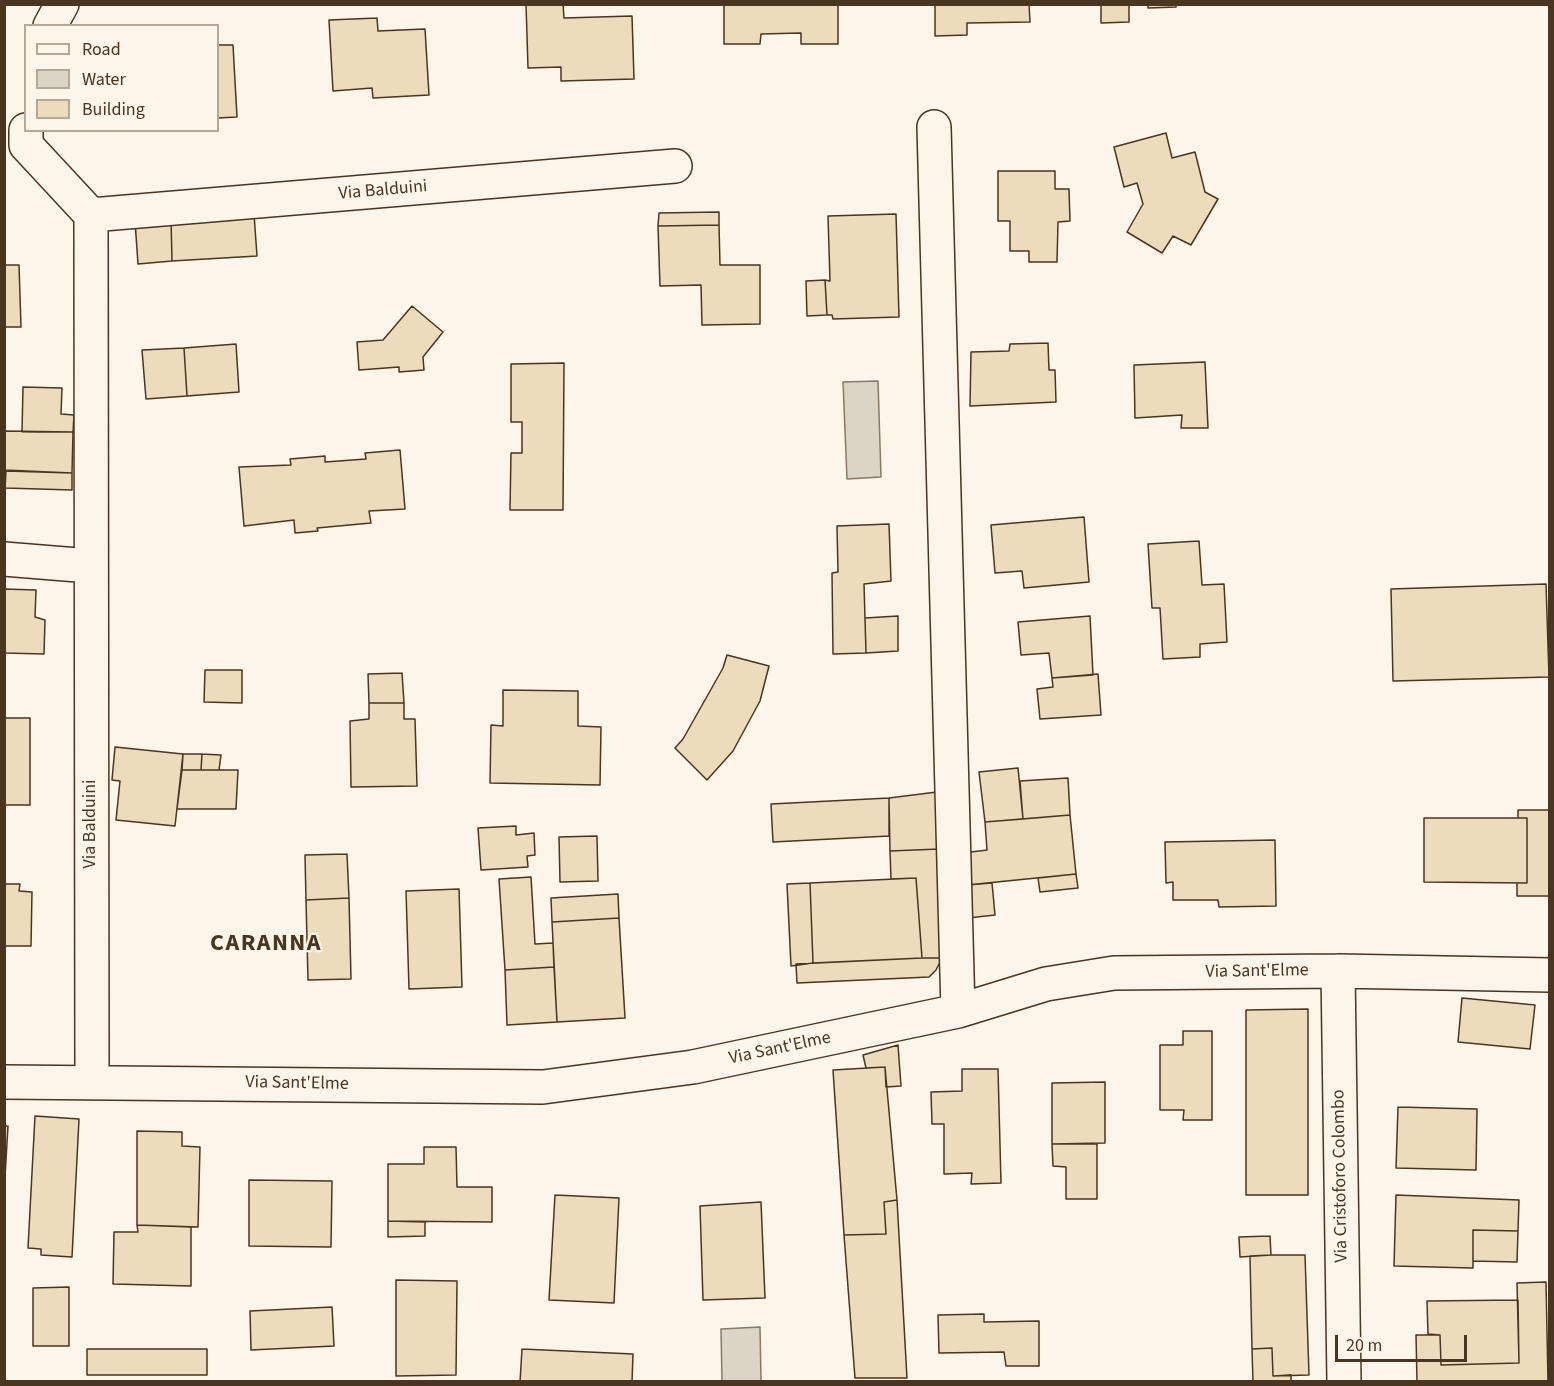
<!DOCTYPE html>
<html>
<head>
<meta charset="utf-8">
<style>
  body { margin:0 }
  #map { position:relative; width:1554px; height:1386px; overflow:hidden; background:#fbf6e9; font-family:"Source Sans 3",sans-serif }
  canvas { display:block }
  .frame { position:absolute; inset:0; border:6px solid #4a3520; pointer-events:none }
  .legend { position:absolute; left:24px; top:24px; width:195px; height:108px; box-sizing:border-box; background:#fbf6e9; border:2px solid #b4a999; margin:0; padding:8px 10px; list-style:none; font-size:18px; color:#4a3520 }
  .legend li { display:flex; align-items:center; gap:12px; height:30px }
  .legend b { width:30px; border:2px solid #b4a999 }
  .scale { position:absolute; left:1335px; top:1335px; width:132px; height:27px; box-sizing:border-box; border:3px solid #4a3520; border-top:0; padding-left:8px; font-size:18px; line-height:21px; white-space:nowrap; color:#4a3520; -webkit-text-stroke:4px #fbf6e9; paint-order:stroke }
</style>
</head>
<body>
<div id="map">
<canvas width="1554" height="1386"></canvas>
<div class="frame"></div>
<ul class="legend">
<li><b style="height:8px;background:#fbf6e9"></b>Road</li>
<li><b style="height:16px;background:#dcd4c6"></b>Water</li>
<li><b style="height:16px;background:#ecdcbc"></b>Building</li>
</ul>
<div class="scale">20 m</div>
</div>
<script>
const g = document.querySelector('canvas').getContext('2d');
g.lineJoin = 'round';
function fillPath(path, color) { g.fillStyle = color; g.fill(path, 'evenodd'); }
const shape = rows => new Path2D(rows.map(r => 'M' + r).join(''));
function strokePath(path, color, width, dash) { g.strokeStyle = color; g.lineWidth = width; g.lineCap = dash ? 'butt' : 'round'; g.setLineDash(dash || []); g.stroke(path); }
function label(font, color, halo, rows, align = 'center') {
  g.font = font + ' "Source Sans 3",sans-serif'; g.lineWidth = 4.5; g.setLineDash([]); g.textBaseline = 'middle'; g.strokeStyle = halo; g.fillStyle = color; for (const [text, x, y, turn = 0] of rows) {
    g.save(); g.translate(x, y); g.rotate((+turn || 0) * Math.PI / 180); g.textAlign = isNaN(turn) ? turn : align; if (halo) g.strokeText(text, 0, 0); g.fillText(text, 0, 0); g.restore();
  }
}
const water = shape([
  [878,381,881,477,847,479,843,382,878,381],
  [760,1327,761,1381,722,1381,721,1329,760,1327]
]);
const building = shape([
  [526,4,563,4,564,18,632,16,634,79,561,81,561,67,528,68,526,4],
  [724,4,838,4,838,44,801,44,801,33,761,34,760,44,724,44,724,4],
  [935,4,1029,4,1030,22,967,23,967,35,935,36,935,4],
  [1101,4,1129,4,1129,22,1101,23,1101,4],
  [1148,4,1176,4,1176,7,1148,8,1148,4],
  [377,18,378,31,425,29,429,95,373,98,372,88,333,91,329,20,377,18],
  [218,45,233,45,237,117,218,118,218,45],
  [1166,133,1172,158,1195,152,1205,192,1218,199,1191,245,1173,236,1162,253,1127,232,1143,204,1137,183,1124,187,1114,147,1166,133],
  [998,171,1055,171,1055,189,1069,189,1070,221,1058,222,1057,262,1029,262,1029,251,1010,251,1010,221,998,221,998,171],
  [719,212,719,225,658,226,659,213,719,212],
  [254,214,257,256,172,261,171,219,254,214],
  [896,214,899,317,833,319,832,315,827,315,825,280,830,281,828,216,896,214],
  [171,219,172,261,138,264,135,221,171,219],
  [719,225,720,265,760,265,760,324,702,325,701,285,660,286,658,226,719,225],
  [4,265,19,265,21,327,4,327,4,265],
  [825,280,827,315,807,316,806,281,825,280],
  [412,306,443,332,423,357,424,370,399,372,399,367,359,370,357,342,383,340,412,306],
  [1048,343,1049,370,1055,370,1056,402,970,406,971,352,1009,351,1010,344,1048,343],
  [236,344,239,392,187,396,184,348,236,344],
  [184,348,187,396,146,399,142,350,184,348],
  [1205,362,1208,428,1181,428,1182,415,1135,418,1134,365,1205,362],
  [564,363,563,510,510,510,511,453,522,453,522,422,511,422,511,364,564,363],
  [23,387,62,388,61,414,74,415,73,432,22,432,23,387],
  [4,431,73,432,72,473,4,470,4,431],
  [400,450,405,509,369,511,371,523,317,528,318,531,295,533,294,520,244,526,239,467,291,465,290,459,325,456,325,462,366,459,365,453,400,450],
  [6,471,72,473,72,490,5,488,6,471],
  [1084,517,1089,582,1024,588,1022,571,995,573,991,525,1084,517],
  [889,524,891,581,864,584,866,653,833,654,832,573,838,572,837,526,889,524],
  [1199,541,1202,585,1224,584,1227,642,1200,644,1200,657,1163,659,1160,608,1152,608,1148,544,1199,541],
  [1546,584,1549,677,1393,681,1391,589,1546,584],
  [4,589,36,590,35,617,45,620,44,654,4,653,4,589],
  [898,616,898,651,866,653,865,618,898,616],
  [1090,616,1093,675,1052,678,1049,653,1021,655,1018,622,1090,616],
  [727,655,769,666,760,701,733,751,707,780,675,748,683,739,723,668,727,655],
  [205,670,242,670,242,703,204,702,205,670],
  [402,673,404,703,369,703,368,674,402,673],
  [1098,674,1101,715,1040,719,1037,689,1053,687,1052,678,1098,674],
  [503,690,578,691,578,726,601,727,600,785,490,783,491,725,503,726,503,690],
  [369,703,404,703,404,719,415,719,417,786,351,787,350,721,369,719,369,703],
  [4,718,30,718,30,805,4,805,4,718],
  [115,747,183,754,175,826,116,820,120,781,112,780,115,747],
  [183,754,202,754,201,770,182,770,183,754],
  [202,754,221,755,219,770,201,770,202,754],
  [1018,768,1023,819,985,822,979,772,1018,768],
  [182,770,238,770,236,809,177,809,182,770],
  [1068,778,1070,815,1023,819,1020,781,1068,778],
  [937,792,939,849,890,851,889,798,937,792],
  [889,798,889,836,773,842,771,804,889,798],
  [1518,810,1550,810,1550,896,1517,896,1517,883,1527,883,1527,818,1518,818,1518,810],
  [1070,815,1076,874,967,885,963,853,987,850,985,822,1070,815],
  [1424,818,1527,818,1527,883,1424,882,1424,818],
  [516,826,516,835,534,833,535,855,527,856,528,867,481,870,478,828,516,826],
  [597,836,598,881,560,882,559,837,597,836],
  [1275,840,1276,906,1219,907,1218,900,1173,900,1173,882,1166,883,1165,842,1275,840],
  [939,849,942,958,922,958,916,878,891,879,890,851,939,849],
  [347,854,349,898,306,900,305,855,347,854],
  [1076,874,1078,888,1040,892,1038,878,1076,874],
  [531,877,535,944,553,943,554,967,505,970,499,879,531,877],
  [916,878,922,958,813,963,810,883,916,878],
  [810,883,813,963,791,966,787,884,810,883],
  [992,883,995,915,968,918,967,885,992,883],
  [4,884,20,884,19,891,32,892,31,946,4,946,4,884],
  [459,889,462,987,409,989,406,891,459,889],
  [618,894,619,918,552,922,551,898,618,894],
  [349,898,351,979,308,980,306,900,349,898],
  [619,918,625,1018,557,1022,552,922,619,918],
  [922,958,942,958,936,970,929,977,797,983,796,964,922,958],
  [554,967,557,1022,507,1025,505,970,554,967],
  [1462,998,1535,1005,1530,1049,1458,1042,1462,998],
  [1308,1009,1308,1195,1246,1195,1246,1010,1308,1009],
  [1183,1031,1212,1031,1212,1120,1183,1120,1184,1110,1160,1110,1160,1045,1183,1045,1183,1031],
  [898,1045,901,1086,886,1087,885,1067,866,1068,863,1055,898,1045],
  [885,1067,897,1200,884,1202,886,1234,844,1235,833,1070,885,1067],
  [962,1069,998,1069,1001,1183,971,1184,972,1173,944,1174,944,1124,932,1124,931,1092,962,1091,962,1069],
  [1105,1082,1105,1143,1052,1144,1052,1083,1105,1082],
  [1398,1107,1477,1109,1476,1170,1396,1168,1398,1107],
  [35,1116,79,1119,72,1257,41,1255,41,1249,28,1248,35,1116],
  [4,1126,8,1126,4,1194,4,1126],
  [137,1131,182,1132,182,1146,200,1147,198,1227,137,1225,137,1131],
  [1052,1144,1097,1144,1097,1199,1066,1199,1066,1167,1053,1166,1052,1144],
  [424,1147,456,1147,457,1187,492,1187,492,1222,388,1221,388,1164,424,1164,424,1147],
  [249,1180,332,1181,331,1247,249,1246,249,1180],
  [555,1195,619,1198,614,1303,549,1300,555,1195],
  [1396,1195,1519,1200,1518,1231,1473,1230,1473,1268,1394,1266,1396,1195],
  [897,1200,907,1378,855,1378,844,1235,886,1234,884,1202,897,1200],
  [761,1202,765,1298,703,1300,700,1206,761,1202],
  [388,1221,425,1222,425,1236,388,1237,388,1221],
  [137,1225,191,1227,191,1286,113,1284,114,1232,138,1232,137,1225],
  [1473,1230,1518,1231,1517,1262,1473,1261,1473,1230],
  [1270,1236,1271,1255,1240,1257,1239,1237,1270,1236],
  [1271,1255,1305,1255,1309,1375,1273,1376,1272,1348,1252,1349,1250,1256,1271,1255],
  [396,1280,457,1281,456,1375,396,1376,396,1280],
  [1546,1282,1548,1382,1417,1382,1416,1335,1440,1335,1441,1365,1519,1363,1517,1283,1546,1282],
  [69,1287,69,1346,33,1346,33,1288,69,1287],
  [1518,1300,1519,1363,1441,1365,1440,1335,1428,1334,1427,1301,1518,1300],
  [332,1307,334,1346,251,1350,250,1311,332,1307],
  [984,1314,984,1322,1039,1321,1039,1366,1006,1366,1004,1352,939,1353,938,1315,984,1314],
  [1272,1348,1273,1376,1291,1375,1291,1382,1253,1382,1252,1349,1272,1348],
  [87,1349,207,1349,207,1375,87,1375,87,1349],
  [522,1349,633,1354,632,1382,520,1382,522,1349]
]);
const minor = shape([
  [50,26,62,4],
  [934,127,958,1011],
  [26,130,26,145,91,215,92,1082],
  [91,215,675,166],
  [4,559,90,566],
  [1338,971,1344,1382],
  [4,1082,543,1087,693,1067,958,1011,1046,984,1114,973,1338,971,1550,975]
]);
const streetNames = [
  ["Via Balduini",383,191,-5],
  ["Via Balduini",91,824,-90],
  ["Via Sant'Elme",1257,972,-1],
  ["Via Sant'Elme",780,1049,-12],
  ["Via Sant'Elme",297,1084,1],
  ["Via Cristoforo Colombo",1341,1176,-91]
];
const districtNames = [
  ["CARANNA",266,945]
];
fillPath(water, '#dcd4c6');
strokePath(water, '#887966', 1.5);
fillPath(building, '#ecdcbc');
strokePath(building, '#4a3520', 1.5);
strokePath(minor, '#4a3520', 36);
strokePath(minor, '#fbf6e9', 33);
label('18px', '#4a3520', '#fbf6e9', streetNames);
g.letterSpacing = '1.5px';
label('bold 24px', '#4a3520', '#fbf6e9', districtNames);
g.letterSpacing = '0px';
</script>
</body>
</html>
